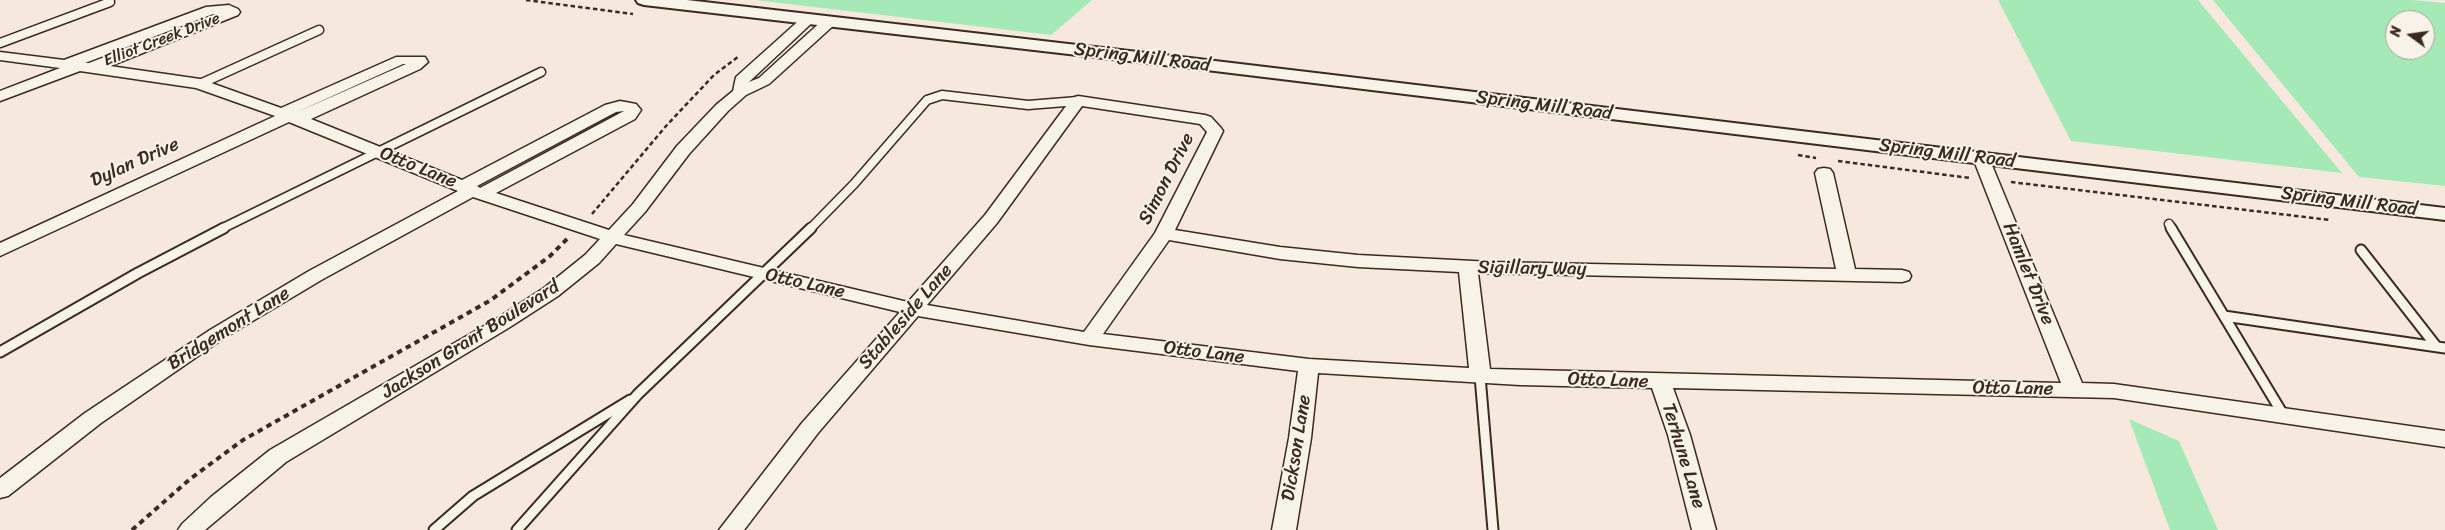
<!DOCTYPE html>
<html>
<head>
<meta charset="utf-8">
<style>
  body { margin:0 }
  #map { position:relative; width:2445px; height:530px; overflow:hidden; background:#f7e8dd; font-family:Sriracha,sans-serif }
  canvas { display:block }
  .north { position:absolute; left:2385px; top:10px; width:50px; height:50px; box-sizing:border-box; background:#f7f3e8; border:1px solid #aca397; border-radius:50%; rotate:284deg; font-size:14px; font-weight:700; line-height:20px; text-align:center; color:#3b2a1e }
  .north::after { content:''; display:block; margin:auto; width:18px; height:22px; background:#3b2a1e; clip-path:polygon(50% 0,100% 100%,50% 72%,0 100%) }
</style>
</head>
<body>
<div id="map">
<canvas width="2445" height="530"></canvas>
<div class="north">N</div>
</div>
<script>
const g = document.querySelector('canvas').getContext('2d');
g.lineJoin = 'round';
function fillPath(path, color) { g.fillStyle = color; g.fill(path, 'evenodd'); }
const shape = rows => new Path2D(rows.map(r => 'M' + r).join(''));
function strokePath(path, color, width, dash) { g.strokeStyle = color; g.lineWidth = width; g.lineCap = dash ? 'butt' : 'round'; g.setLineDash(dash || []); g.stroke(path); }
function label(font, color, halo, rows, align = 'center') {
  g.font = font + ' Sriracha,sans-serif'; g.lineWidth = 4; g.setLineDash([]); g.textBaseline = 'middle'; g.strokeStyle = halo; g.fillStyle = color; for (const [text, x, y, turn = 0] of rows) {
    g.save(); g.translate(x, y); g.rotate((+turn || 0) * Math.PI / 180); g.textAlign = isNaN(turn) ? turn : align; if (halo) g.strokeText(text, 0, 0); g.fillText(text, 0, 0); g.restore();
  }
}
const green = shape([
  [755,0,1092,0,1051,35],
  [1998,0,2198,0,2342,173,2071,141],
  [2213,0,2413,0,2445,3,2445,186,2359,177],
  [2395,20,2425,20,2425,50,2395,50],
  [2129,419,2179,441,2218,530,2170,530]
]);
const pathFar1 = shape([
  [526,0,633,14],
  [1798,155,1816,158],
  [1838,161,1970,178],
  [2011,182,2330,220],
  [592,214,666,126,714,75,739,56]
]);
const path = shape([
  [132,530,190,479,243,440,491,300,550,256,567,239]
]);
const serviceFar1 = shape([
  [0,43,110,2],
  [200,84,319,30],
  [2169,224,2172,229],
  [221,229,541,72],
  [810,229,854,184,927,100,942,95,1028,105,1078,101]
]);
const service = shape([
  [2171,228,2284,416],
  [2361,250,2436,346],
  [2224,316,2445,348],
  [0,352,138,273,224,228],
  [1480,376,1493,530],
  [434,530,473,496,630,400],
  [517,530,638,394,811,228]
]);
const minor = shape([
  [229,5,238,9,240,12,238,15,110,66,200,79,281,108,396,57,425,57,428,62,420,69,311,119,462,180,605,105,620,101,636,104,641,110,635,119,496,193,609,230,633,204,677,146,716,105,733,91,736,77,804,16,809,15,816,19,749,82,759,78,824,19,834,19,836,22,834,25,769,84,746,95,728,111,689,154,645,212,624,235,908,302,985,215,1072,98,1078,96,1205,115,1211,117,1221,128,1223,131,1175,230,1280,247,1358,255,1492,262,1836,269,1815,173,1818,169,1824,168,1830,169,1833,173,1855,269,1902,270,1909,272,1911,276,1909,280,1902,282,1478,273,1490,369,2061,383,1973,158,1975,154,1981,153,1987,154,1989,158,2082,383,2114,384,2445,431,2445,447,2114,398,1673,388,1690,435,1716,530,1692,530,1668,435,1652,388,1520,385,1318,373,1311,438,1296,530,1272,530,1289,438,1298,371,1089,345,918,316,818,433,744,530,719,530,802,423,900,312,616,244,599,263,558,296,510,327,286,462,205,530,178,530,182,524,211,497,270,450,496,319,544,288,585,255,600,239,473,197,323,279,224,338,101,423,8,496,0,498,0,478,85,413,210,330,309,271,458,191,289,122,0,256,0,243,275,116,196,88,80,71,0,101,0,91,60,68,0,60,0,52,64,60,206,7,229,5],
  [213,14,216,14,89,63,85,63,213,14],
  [403,64,406,64,295,113,403,64],
  [1082,106,1200,124,1207,132,1155,233,1084,332,927,305,997,223,1082,106],
  [624,111,480,188,477,186,616,112,624,111],
  [1169,240,1280,259,1358,267,1459,272,1469,368,1309,359,1103,334,1169,240]
]);
const tertiary = shape([
  [636,0,687,0,1190,58,2445,208,2445,220,1190,68,644,5,638,3,636,0]
]);
const farStreetnames = [
  ["Elliot Creek Drive",162,40,-21]
];
const streetNames = [
  ["Spring Mill Road",1142,58,7],
  ["Spring Mill Road",1544,106,7],
  ["Spring Mill Road",1947,154,7],
  ["Dylan Drive",135,163,-24],
  ["Otto Lane",418,168,22],
  ["Simon Drive",1167,179,-63],
  ["Spring Mill Road",2349,202,7],
  ["Sigillary Way",1532,269,1],
  ["Hamlet Drive",2028,274,68],
  ["Otto Lane",805,284,13],
  ["Stableside Lane",906,317,-49],
  ["Bridgemont Lane",229,329,-32],
  ["Jackson Grant Boulevard",471,340,-32],
  ["Otto Lane",1204,353,7],
  ["Otto Lane",1608,381,2],
  ["Otto Lane",2013,389,1],
  ["Dickson Lane",1297,448,-81],
  ["Terhune Lane",1683,456,73]
];
fillPath(green, '#a5eab6');
strokePath(serviceFar1, '#3b2a1e', 11);
strokePath(service, '#3b2a1e', 13);
strokePath(minor, '#3b2a1e', 3);
strokePath(tertiary, '#3b2a1e', 4);
strokePath(pathFar1, '#3b2a1e', 2.5, [4.5, 3]);
strokePath(path, '#3b2a1e', 4, [5.5, 4.5]);
strokePath(serviceFar1, '#f7f3e8', 8);
strokePath(service, '#f7f3e8', 9);
fillPath(minor, '#f7f3e8');
fillPath(tertiary, '#f7f3e8');
label('16px', '#3b2a1e', '#f7f3e8', farStreetnames);
label('19px', '#3b2a1e', '#f7f3e8', streetNames);
</script>
</body>
</html>
